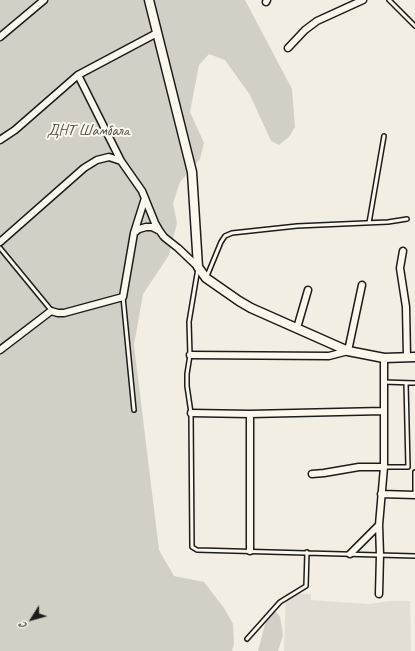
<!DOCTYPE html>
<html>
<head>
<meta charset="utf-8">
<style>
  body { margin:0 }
  #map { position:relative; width:415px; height:651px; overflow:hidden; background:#f2eee4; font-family:Caveat,sans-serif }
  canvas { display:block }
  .north { position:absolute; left:12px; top:599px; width:40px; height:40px; -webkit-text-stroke:3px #fbf7ec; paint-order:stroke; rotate:233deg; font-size:11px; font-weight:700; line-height:16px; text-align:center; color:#1c1c1c }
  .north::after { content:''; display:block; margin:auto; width:14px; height:18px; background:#1c1c1c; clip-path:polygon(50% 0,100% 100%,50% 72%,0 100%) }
</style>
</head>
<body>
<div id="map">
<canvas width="415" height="651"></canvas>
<div class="north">С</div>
</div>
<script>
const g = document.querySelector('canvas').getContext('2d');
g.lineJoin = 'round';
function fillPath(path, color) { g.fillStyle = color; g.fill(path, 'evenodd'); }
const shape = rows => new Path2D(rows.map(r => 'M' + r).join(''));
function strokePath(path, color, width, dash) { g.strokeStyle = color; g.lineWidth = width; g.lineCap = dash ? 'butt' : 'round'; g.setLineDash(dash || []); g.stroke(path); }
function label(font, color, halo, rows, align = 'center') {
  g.font = font + ' Caveat,sans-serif'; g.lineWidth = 4; g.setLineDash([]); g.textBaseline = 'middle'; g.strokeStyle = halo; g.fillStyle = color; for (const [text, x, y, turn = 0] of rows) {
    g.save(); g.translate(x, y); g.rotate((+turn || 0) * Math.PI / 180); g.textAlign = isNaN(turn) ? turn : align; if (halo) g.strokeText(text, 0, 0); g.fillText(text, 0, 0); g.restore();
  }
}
const built = shape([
  [286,593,311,594,311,600,369,604,390,601,410,601,411,651,284,651]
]);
const green = shape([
  [0,0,245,0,292,89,295,127,289,137,279,145,271,141,250,95,225,60,209,54,199,65,190,112,204,143,200,159,180,182,173,203,177,223,169,255,143,294,134,345,159,550,174,576,204,582,224,608,233,624,234,644,232,651,0,651],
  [276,612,280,617,283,635,278,651,258,651,267,617]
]);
const lane = shape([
  [389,0,415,26],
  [369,223,384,136],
  [0,248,51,310],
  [198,268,189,322,190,355,187,374,187,386,191,413,192,547,197,550,415,556],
  [207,276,221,242,225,236,232,233,297,226,388,222,407,219],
  [123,297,134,410],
  [383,382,415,383],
  [384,467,408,467,406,383],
  [415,495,415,472],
  [247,639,280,602,306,586,307,552]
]);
const street = shape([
  [266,2,267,0],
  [0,37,44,0],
  [288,48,305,30,317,21,363,0],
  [0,140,15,130,78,75,157,33],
  [121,161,142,191,155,223,159,230,164,237,178,248,198,267],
  [134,233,139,229,146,227,152,227,158,230],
  [0,242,84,168,97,160,109,157,121,161,78,75],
  [403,251,400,268,406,307,407,357],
  [297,328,308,290],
  [0,350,51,311,58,313,64,313,123,297,134,233,145,198],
  [190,355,329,356,348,351,362,285],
  [191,413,250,414],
  [312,474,324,473,359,467,384,467],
  [381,494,415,495],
  [250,551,250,414,383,411],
  [350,554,379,525],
  [379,594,380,555,379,525,384,467,384,358]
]);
const secondary = shape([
  [149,0,192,172,198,267,206,278,239,301,251,308,348,351,384,358,415,357]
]);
const parkNames = [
  ["ДНТ Шамбала",88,131]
];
fillPath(built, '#e2ded5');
fillPath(green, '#d2cfc6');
strokePath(lane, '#1c1c1c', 6);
strokePath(street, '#1c1c1c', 9);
strokePath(secondary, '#1c1c1c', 11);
strokePath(lane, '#fbf7ec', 3);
strokePath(street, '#fbf7ec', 6);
strokePath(secondary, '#fbf7ec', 8);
label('16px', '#53524f', '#fbf7ec', parkNames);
</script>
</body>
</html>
